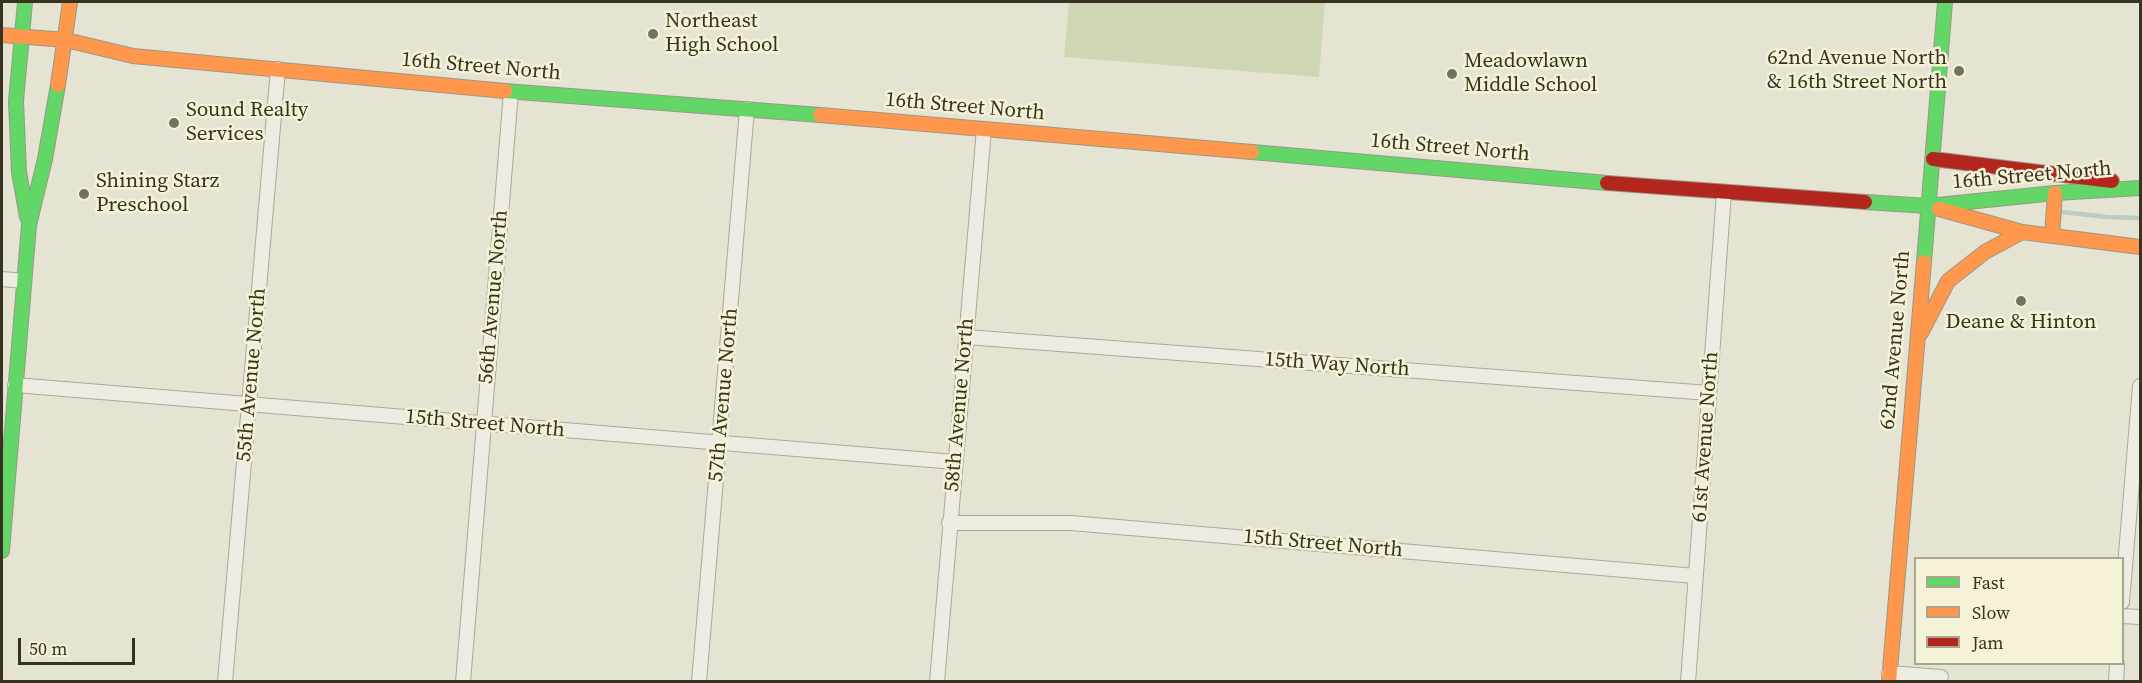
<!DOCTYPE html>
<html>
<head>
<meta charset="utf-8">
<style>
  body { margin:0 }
  #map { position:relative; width:2142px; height:683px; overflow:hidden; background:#e5e3d1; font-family:"Source Serif 4",serif }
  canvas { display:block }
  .frame { position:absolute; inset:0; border:3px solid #3a3221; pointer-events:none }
  .legend { position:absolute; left:1914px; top:557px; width:210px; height:108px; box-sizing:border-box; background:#f5f2d8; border:2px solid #aaa58f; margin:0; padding:8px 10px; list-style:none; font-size:18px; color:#3a3221 }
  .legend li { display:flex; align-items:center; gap:12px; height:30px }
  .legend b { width:30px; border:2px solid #aaa58f }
  .scale { position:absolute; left:18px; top:638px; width:117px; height:27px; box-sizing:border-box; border:3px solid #3a3221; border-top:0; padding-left:8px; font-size:18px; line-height:21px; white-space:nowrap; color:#3a3221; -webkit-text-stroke:4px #f5f2d8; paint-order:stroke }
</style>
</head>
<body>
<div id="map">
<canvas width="2142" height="683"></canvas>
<div class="frame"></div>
<ul class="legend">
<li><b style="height:8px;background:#63d668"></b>Fast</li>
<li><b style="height:8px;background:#ff974d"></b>Slow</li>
<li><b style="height:8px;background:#b3261e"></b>Jam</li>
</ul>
<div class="scale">50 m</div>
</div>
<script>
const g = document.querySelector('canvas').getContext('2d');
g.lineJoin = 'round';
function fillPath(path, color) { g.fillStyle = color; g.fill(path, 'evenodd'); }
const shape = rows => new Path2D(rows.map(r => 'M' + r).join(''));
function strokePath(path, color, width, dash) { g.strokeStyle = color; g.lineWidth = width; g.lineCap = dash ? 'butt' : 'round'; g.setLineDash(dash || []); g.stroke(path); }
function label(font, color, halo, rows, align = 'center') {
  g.font = font + ' "Source Serif 4",serif'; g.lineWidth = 5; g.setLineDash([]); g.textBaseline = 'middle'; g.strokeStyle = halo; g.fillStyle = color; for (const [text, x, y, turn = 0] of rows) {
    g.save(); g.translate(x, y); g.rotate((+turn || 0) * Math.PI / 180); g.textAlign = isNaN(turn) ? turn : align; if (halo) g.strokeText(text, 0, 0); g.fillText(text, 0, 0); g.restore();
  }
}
const green = shape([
  [1069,2,1325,2,1319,77,1064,57]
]);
const stream = shape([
  [2062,212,2107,217,2140,218]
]);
const street = shape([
  [2,279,24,281],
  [966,337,1709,393],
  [15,385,955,462],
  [949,523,1071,523,1695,576],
  [2122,602,2140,386],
  [2122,616,2140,617],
  [1889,673,1941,677],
  [225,682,278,69],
  [463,682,511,92],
  [699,682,747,109],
  [937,682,984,129],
  [1688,682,1724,193],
  [2116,682,2117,664]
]);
const fast = shape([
  [25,2,16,101,19,172,27,217],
  [505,91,820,115],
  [1252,152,1607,183],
  [1865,202,1928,206,2055,193,2140,188],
  [1924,262,1945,2],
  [2,551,29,225,45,159,58,85]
]);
const slow = shape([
  [2,35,66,40,133,56,505,91],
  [58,85,70,2],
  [820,115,1252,152],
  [1939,209,2022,232,2140,247],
  [2052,236,2055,193],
  [1921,333,1948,281,1985,252,2022,232],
  [1889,682,1924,262]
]);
const jam = shape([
  [1933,159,2112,181],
  [1607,183,1865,202]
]);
const markers = [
  [653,34,6,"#76705f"],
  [1959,71,6,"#76705f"],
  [1452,74,6,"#76705f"],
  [174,123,6,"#76705f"],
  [84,194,6,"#76705f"],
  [2021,301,6,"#76705f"]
];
const poiNames = [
  ["Northeast",665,22],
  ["High School",665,46],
  ["62nd Avenue North",1947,59,"right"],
  ["& 16th Street North",1947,83,"right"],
  ["Meadowlawn",1464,62],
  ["Middle School",1464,86],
  ["Sound Realty",186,111],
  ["Services",186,135],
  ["Shining Starz",96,182],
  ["Preschool",96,206],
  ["Deane & Hinton",2021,323,"center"]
];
const streetNames = [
  ["16th Street North",481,67,5],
  ["16th Street North",965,107,5],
  ["16th Street North",1450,148,5],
  ["16th Street North",2032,176,-5],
  ["56th Avenue North",494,297,-85],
  ["62nd Avenue North",1896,340,-85],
  ["15th Way North",1337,365,4],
  ["55th Avenue North",252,375,-85],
  ["57th Avenue North",724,395,-85],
  ["58th Avenue North",960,405,-85],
  ["15th Street North",485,424,5],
  ["61st Avenue North",1706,437,-86],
  ["15th Street North",1323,544,5]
];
fillPath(green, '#cfd6b4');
strokePath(stream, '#bbccc4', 4.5);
strokePath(street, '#aba899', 16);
strokePath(fast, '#9a978a', 16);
strokePath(slow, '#9a978a', 16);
strokePath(jam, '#9a978a', 16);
strokePath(street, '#eeece2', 14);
strokePath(fast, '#63d668', 14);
strokePath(slow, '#ff974d', 14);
strokePath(jam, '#b3261e', 14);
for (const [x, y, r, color] of markers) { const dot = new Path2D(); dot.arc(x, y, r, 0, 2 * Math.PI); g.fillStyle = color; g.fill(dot); strokePath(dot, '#f5f2d8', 2); }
label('21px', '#3a3221', '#f5f2d8', poiNames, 'left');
label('21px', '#3a3221', '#f5f2d8', streetNames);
</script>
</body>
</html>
